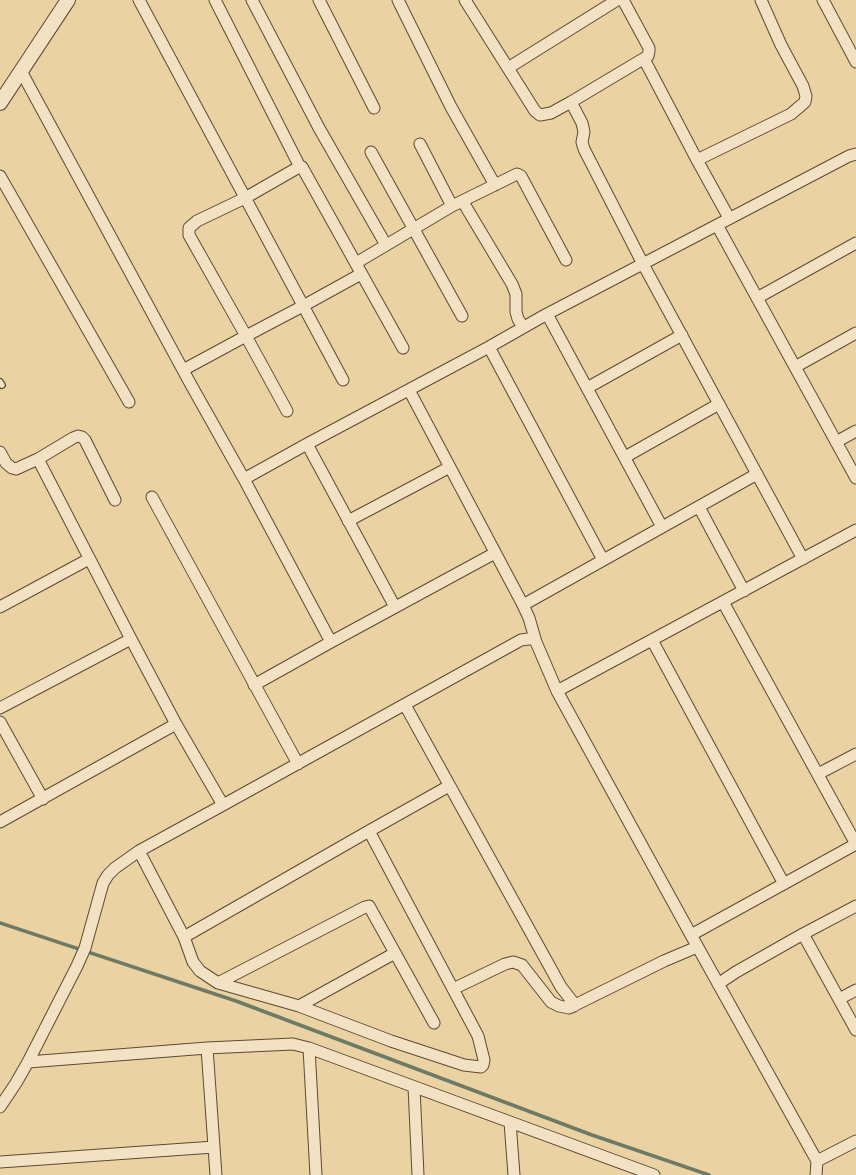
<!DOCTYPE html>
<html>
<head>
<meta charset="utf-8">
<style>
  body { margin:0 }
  canvas { display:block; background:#ebd2a2 }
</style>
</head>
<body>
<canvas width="856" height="1175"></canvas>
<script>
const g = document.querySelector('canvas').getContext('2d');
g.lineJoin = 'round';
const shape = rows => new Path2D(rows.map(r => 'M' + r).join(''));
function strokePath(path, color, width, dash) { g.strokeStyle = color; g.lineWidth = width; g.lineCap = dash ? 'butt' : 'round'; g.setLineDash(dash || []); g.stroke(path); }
const stream = shape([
  [0,923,236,1001,592,1135,709,1175]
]);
const service = shape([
  [0,382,2,385]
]);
const minor = shape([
  [139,0,343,380],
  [215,0,300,167],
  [252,0,319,128,386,245],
  [319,0,374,108],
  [398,0,451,107,495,185],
  [465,0,535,111,540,115,551,113,571,102,648,56,649,51,649,48,623,0],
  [823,0,856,62],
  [644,59,697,160,729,218],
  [508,68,617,0],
  [21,71,190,383,244,479,331,642],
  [571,102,582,123,584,132,582,142,584,149,643,264,803,559],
  [420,144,452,206],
  [371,152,462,316],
  [697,160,791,114,805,102,806,96,803,86,781,45,761,0],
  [0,176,129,402],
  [463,202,512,284,516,294,516,312,518,319,523,327],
  [717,225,856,478],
  [356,263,452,206,517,174,521,176,566,260],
  [757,298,856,243],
  [547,314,662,527],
  [489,347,603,560],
  [795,367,856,333],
  [183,370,246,336,303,306,361,274],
  [587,388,682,335],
  [409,390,523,605,529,618,536,642],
  [287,411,246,336,189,235,189,228,197,221,245,198,299,167,302,167,403,348],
  [836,442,856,431],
  [307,444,395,607],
  [0,452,6,463,12,468,16,469,38,459,73,438,78,436,82,437,85,440,115,500],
  [625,457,719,404],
  [38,459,131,639,176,724,223,805],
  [244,479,307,444,489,347,547,314,849,156,856,154],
  [152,497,298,764],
  [699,507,744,591],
  [348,521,450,467],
  [723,602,856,844],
  [523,605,757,474],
  [0,607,89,559],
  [652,640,784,884],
  [254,685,331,642,495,553],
  [557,691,856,530],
  [405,705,561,987,575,1005,574,1006,569,1008,559,1006,551,1002,522,965,513,962,505,964,453,989],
  [0,708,131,639],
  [0,722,43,799],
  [818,774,856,754],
  [0,822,176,724],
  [139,851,184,937,369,831,449,786],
  [856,906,803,934,856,1030],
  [691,935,856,844],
  [184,937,193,962,200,971,218,983,299,1006,391,1041,464,1065,481,1067,483,1065,484,1060,478,1036,369,831],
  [218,983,365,907,369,906,434,1023],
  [718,984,736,972,803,934],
  [839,999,856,990],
  [575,1005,664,961,697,947],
  [299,1006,395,953],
  [207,1048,216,1175],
  [309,1048,316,1175],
  [28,1062,207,1048,293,1044,309,1048,654,1175],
  [414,1087,418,1175],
  [0,1107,16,1083,28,1062,77,966,85,948,103,883,108,875,115,868,139,851,223,805,521,640,528,639,533,639,536,642,557,691,691,935,817,1161,816,1175],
  [510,1122,514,1175],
  [817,1161,856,1141],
  [0,1162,214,1147]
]);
const tertiary = shape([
  [0,103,68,0]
]);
strokePath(stream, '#6d7a66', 3.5);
strokePath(service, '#5b4a33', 8);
strokePath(minor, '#5b4a33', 13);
strokePath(tertiary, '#5b4a33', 16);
strokePath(service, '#f2e2c3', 5.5);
strokePath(minor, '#f2e2c3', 11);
strokePath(tertiary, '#f2e2c3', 14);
</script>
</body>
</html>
